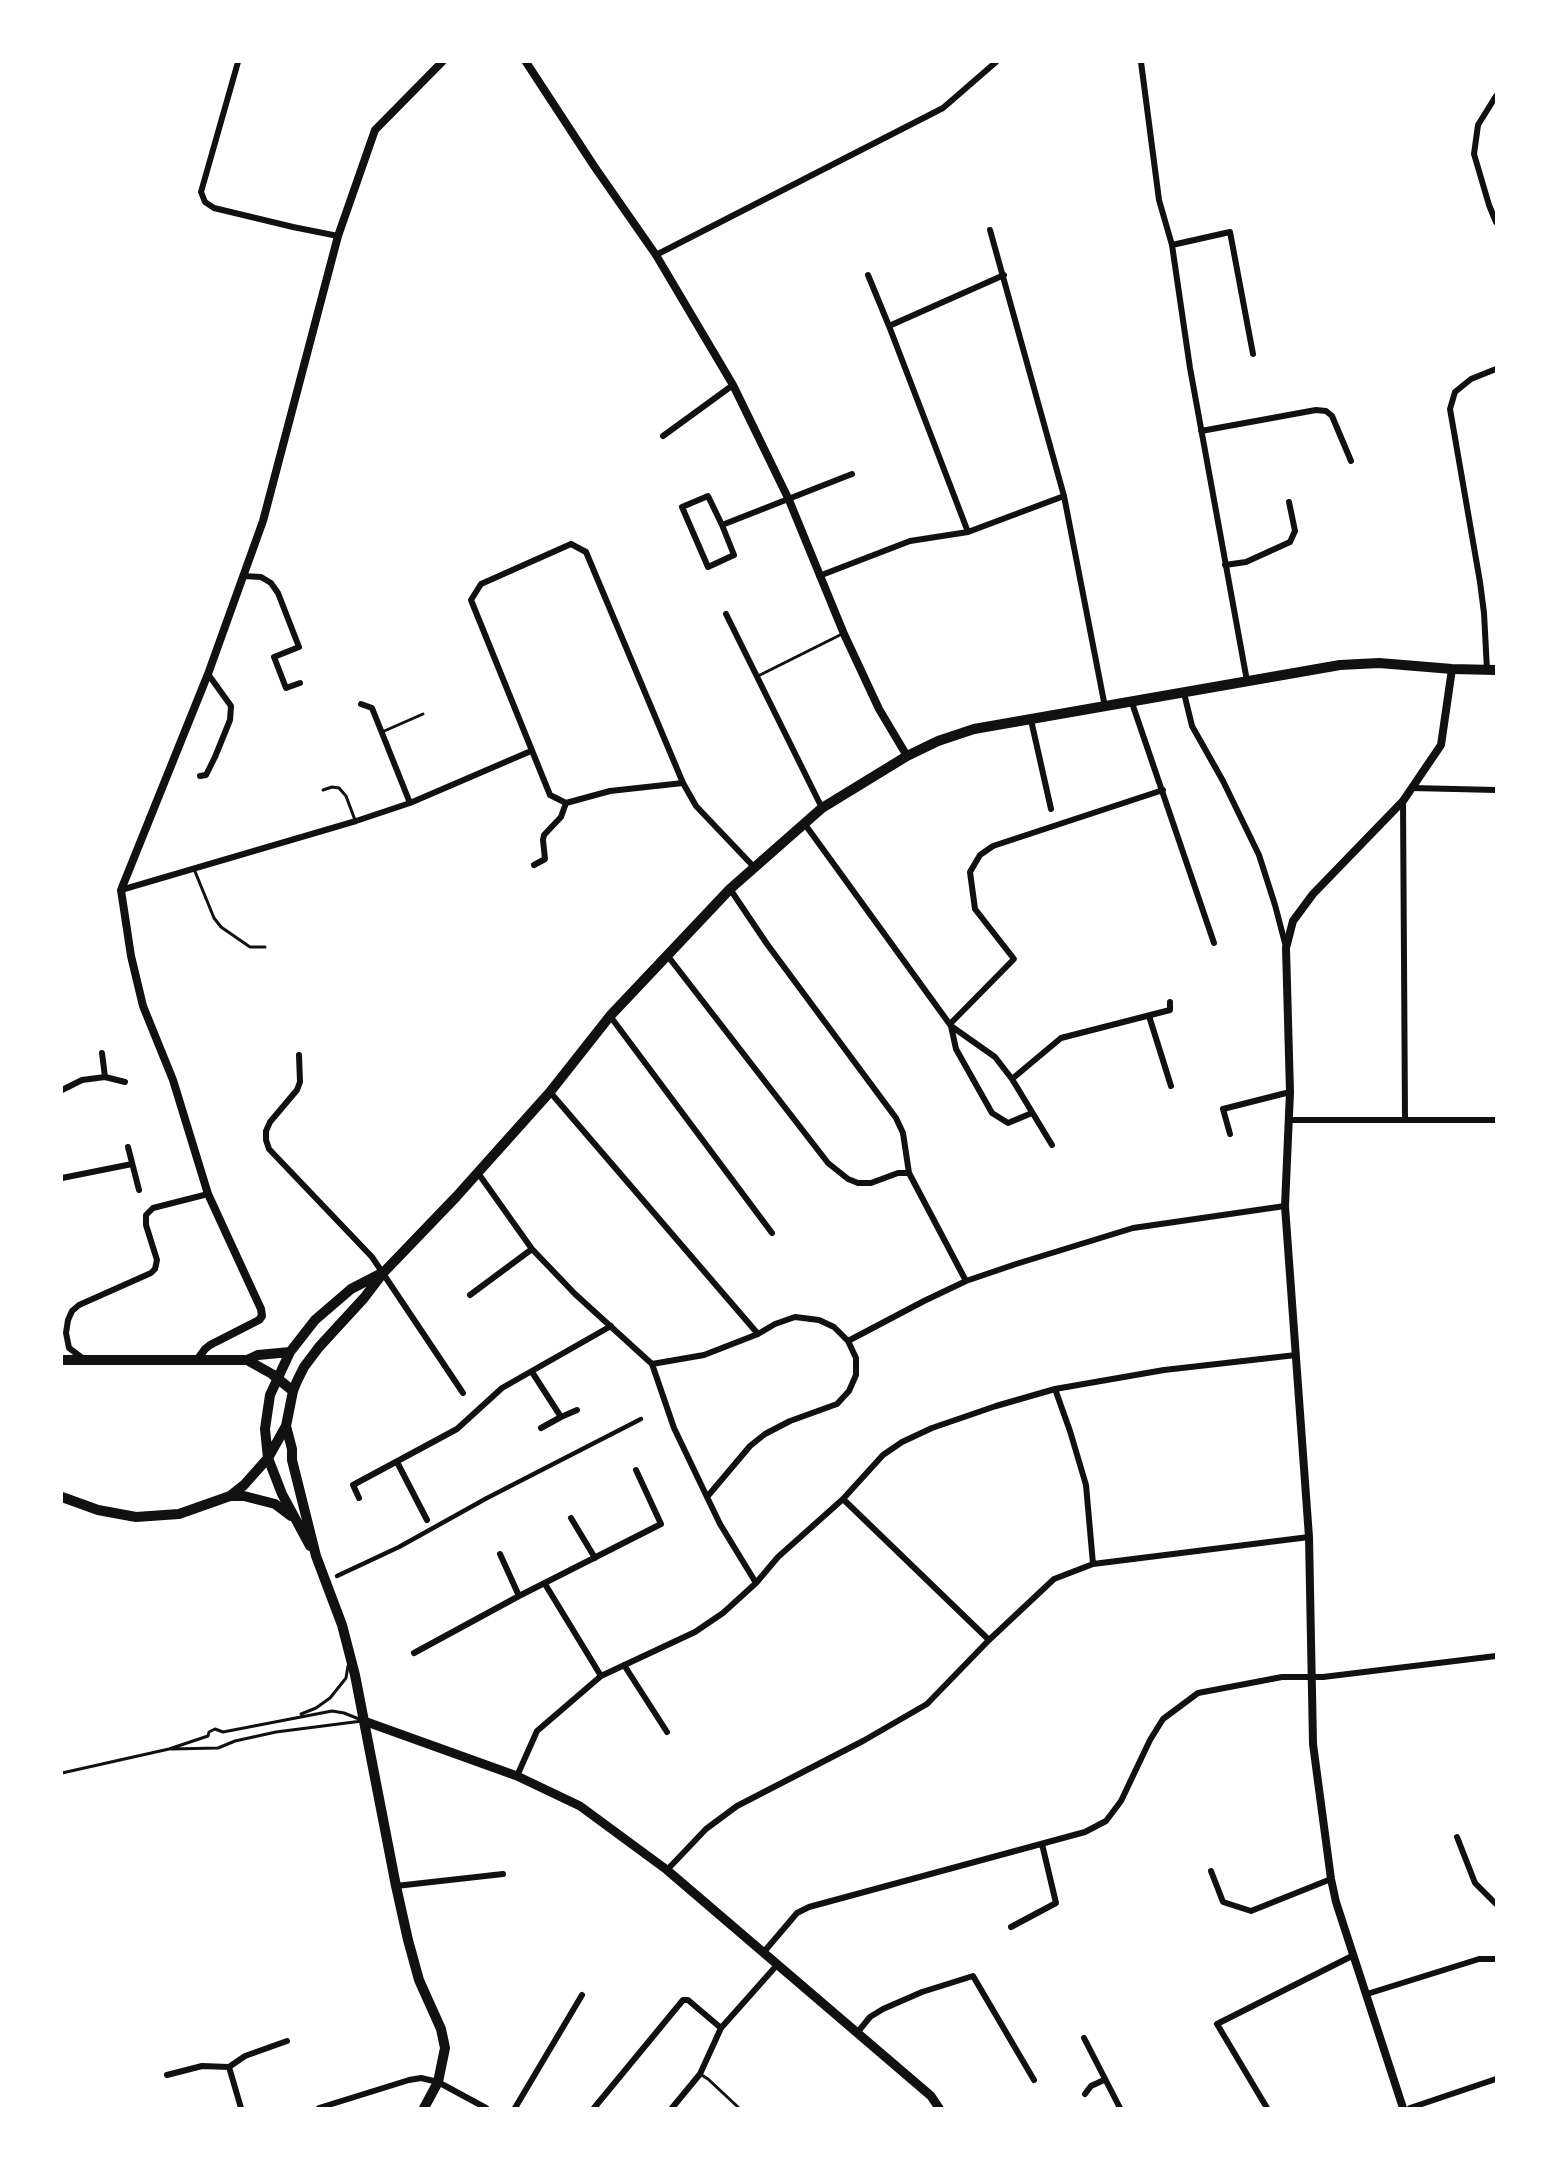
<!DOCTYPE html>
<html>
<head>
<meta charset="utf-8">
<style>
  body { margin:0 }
  #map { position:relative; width:1558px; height:2170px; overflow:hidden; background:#fff; font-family:"Archivo Narrow",sans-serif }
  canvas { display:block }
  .frame { position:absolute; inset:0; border:63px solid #fff; pointer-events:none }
</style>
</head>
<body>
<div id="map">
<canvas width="1558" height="2170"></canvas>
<div class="frame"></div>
</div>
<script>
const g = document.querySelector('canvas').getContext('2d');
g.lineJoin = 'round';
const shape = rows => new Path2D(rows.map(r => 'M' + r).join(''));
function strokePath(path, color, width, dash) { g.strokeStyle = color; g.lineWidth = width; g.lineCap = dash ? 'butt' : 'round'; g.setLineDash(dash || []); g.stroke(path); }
const service = shape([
  [758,676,842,634],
  [382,732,423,714],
  [323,790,332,787,339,788,346,796,355,820],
  [194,869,214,918,221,927,250,947,265,947],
  [301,1714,316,1708,330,1698,346,1678,348,1666],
  [171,1749,218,1748,235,1741,276,1732,362,1721],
  [62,1773,169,1749,208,1736,209,1732,215,1729,223,1732,332,1711,344,1713,359,1719],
  [700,2074,708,2079,739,2108]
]);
const pedestrian = shape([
  [337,1576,399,1547,487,1498,641,1419]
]);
const minor = shape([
  [238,62,201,192,205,202,214,208,293,227,338,236],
  [1141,62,1159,200,1172,245,1190,368,1247,681],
  [1496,96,1478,125,1474,154,1489,205,1496,222],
  [990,230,1064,496,1105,707],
  [1172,245,1230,232,1253,354],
  [656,255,943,108,996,62],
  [868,275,889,326,968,532],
  [889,326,1004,275],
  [1201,431,1316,410,1326,411,1332,416,1351,461],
  [663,436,733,385],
  [722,525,734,555,708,567,682,507,708,496,722,525,852,474],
  [571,544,586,552,683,783,610,791,566,803,550,795,471,600,481,584,571,544],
  [1225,565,1246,562,1290,542,1295,531,1289,502],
  [243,576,261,577,271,583,278,593,299,647,274,657,286,688,300,683],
  [819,576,910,541,968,532,1064,496],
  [726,614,822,808],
  [1487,670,1484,613,1480,582,1450,409,1455,392,1471,379,1496,369],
  [1184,693,1192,726,1223,781,1259,855,1275,905,1286,947],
  [1132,703,1214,943],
  [361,704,372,708,410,803],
  [1031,720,1051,809],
  [200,776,206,775,215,757,230,720,231,706,208,674],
  [683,783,696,806,754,867],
  [1412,788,1496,790],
  [1403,801,1405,1119],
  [804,823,951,1026],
  [534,865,545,859,543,840,544,835,561,817,566,803],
  [730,889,767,944,896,1118,903,1133,909,1173],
  [121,890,356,821,410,803,531,751],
  [667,955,828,1163,848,1179,858,1183,871,1183,898,1173,909,1173,966,1281],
  [610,1016,772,1233],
  [1149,1016,1171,1086],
  [950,1024,1014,959,975,909,970,872,980,855,993,846,1163,790],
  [102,1053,105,1077],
  [299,1055,300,1082,297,1090,270,1122,266,1131,266,1140,269,1149,372,1257,463,1393],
  [1012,1079,1061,1038,1170,1010,1170,1002],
  [62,1090,82,1080,105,1077,125,1082],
  [550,1092,758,1334],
  [1032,1113,1008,1123,992,1113,956,1049,951,1026,995,1057,1012,1079,1052,1145],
  [1289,1120,1496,1120],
  [1230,1134,1223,1109,1290,1092],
  [128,1147,139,1190],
  [478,1173,532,1249,575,1294,652,1364,674,1428,707,1497,720,1524,756,1583],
  [62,1178,132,1164],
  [470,1295,532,1249],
  [848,1341,924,1301,966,1281,1016,1264,1133,1228,1285,1206],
  [81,1357,69,1348,66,1333,68,1320,72,1311,79,1305,151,1273,155,1269,157,1260,146,1225,146,1215,153,1208,208,1194],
  [652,1364,704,1355,758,1334,775,1324,795,1317,819,1320,834,1327,848,1341,856,1358,856,1375,849,1391,837,1404,790,1421,765,1434,750,1446,707,1497],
  [532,1372,561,1417,541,1428],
  [1055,1389,1070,1431,1086,1485,1093,1564],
  [561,1417,577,1410],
  [397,1462,427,1520],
  [359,1498,353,1485,457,1429,502,1388,611,1326],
  [843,1499,989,1640],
  [571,1518,595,1558],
  [500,1554,519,1596],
  [545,1584,601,1676],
  [414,1653,519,1596,661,1524,636,1470],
  [624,1665,667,1732],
  [517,1776,537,1731,601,1676,695,1632,723,1613,756,1583,778,1557,843,1499,883,1455,902,1442,932,1428,996,1406,1055,1389,1164,1370,1296,1355],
  [1457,1837,1475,1883,1496,1904],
  [667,1870,706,1829,737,1806,863,1741,927,1704,989,1640,1054,1579,1093,1564,1309,1537],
  [1211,1871,1223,1902,1251,1911,1331,1879],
  [396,1886,503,1874],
  [1011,1927,1056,1903,1042,1844],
  [763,1953,797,1913,809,1907,1085,1832,1106,1821,1121,1801,1150,1740,1163,1719,1198,1693,1282,1677,1323,1677,1496,1656],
  [1367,1994,1479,1959,1496,1959],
  [857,2033,870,2017,883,2009,922,1992,973,1976,1034,2080],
  [1084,2038,1120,2108],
  [229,2067,241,2108],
  [167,2075,202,2066,229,2067,245,2056,287,2041],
  [1085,2094,1091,2086,1104,2080],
  [319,2108,409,2080,421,2078,438,2082,486,2108],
  [515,2108,582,1995],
  [594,2108,683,2000,688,2000,721,2028],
  [672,2108,700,2074,721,2028,777,1965],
  [1267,2108,1217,2024,1354,1955],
  [1410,2108,1496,2079]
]);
const tertiary = shape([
  [526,62,594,166,656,255,733,385,789,500,844,634,879,709,907,756],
  [197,1360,205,1349,210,1345,259,1320,262,1316,261,1309,208,1194,173,1080,143,1006,131,956,121,890,208,674,263,521,338,236,375,130,442,62],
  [1403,2108,1336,1902,1331,1879,1313,1744,1309,1537,1285,1206,1290,1092,1286,948,1293,921,1313,894,1403,801,1441,745,1452,669]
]);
const secondary = shape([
  [364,1721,517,1776,580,1806,667,1870,931,2096,939,2108]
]);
const primary = shape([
  [62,1360,247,1360,258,1355,290,1352],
  [247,1360,272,1374,293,1391],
  [230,1496,244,1485,268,1458,286,1426],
  [62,1497,98,1510,136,1517,179,1514,230,1496,244,1496,275,1504,291,1516],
  [310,1546,282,1494,268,1458,265,1429,270,1395,290,1352,315,1320,351,1289,380,1274],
  [424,2108,438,2082,445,2048,441,2029,419,1980,408,1940,396,1886,355,1675,342,1625,316,1556,292,1460,292,1449,286,1426,293,1391,297,1381,304,1367,319,1347,364,1298,383,1273,456,1197,550,1092,610,1016,730,889,822,808,907,756,938,741,974,729,1340,665,1379,663,1452,669,1496,670]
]);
strokePath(service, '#111', 3);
strokePath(pedestrian, '#111', 4.5);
strokePath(minor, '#111', 6);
strokePath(tertiary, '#111', 8);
strokePath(secondary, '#111', 9);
strokePath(primary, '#111', 10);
</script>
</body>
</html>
